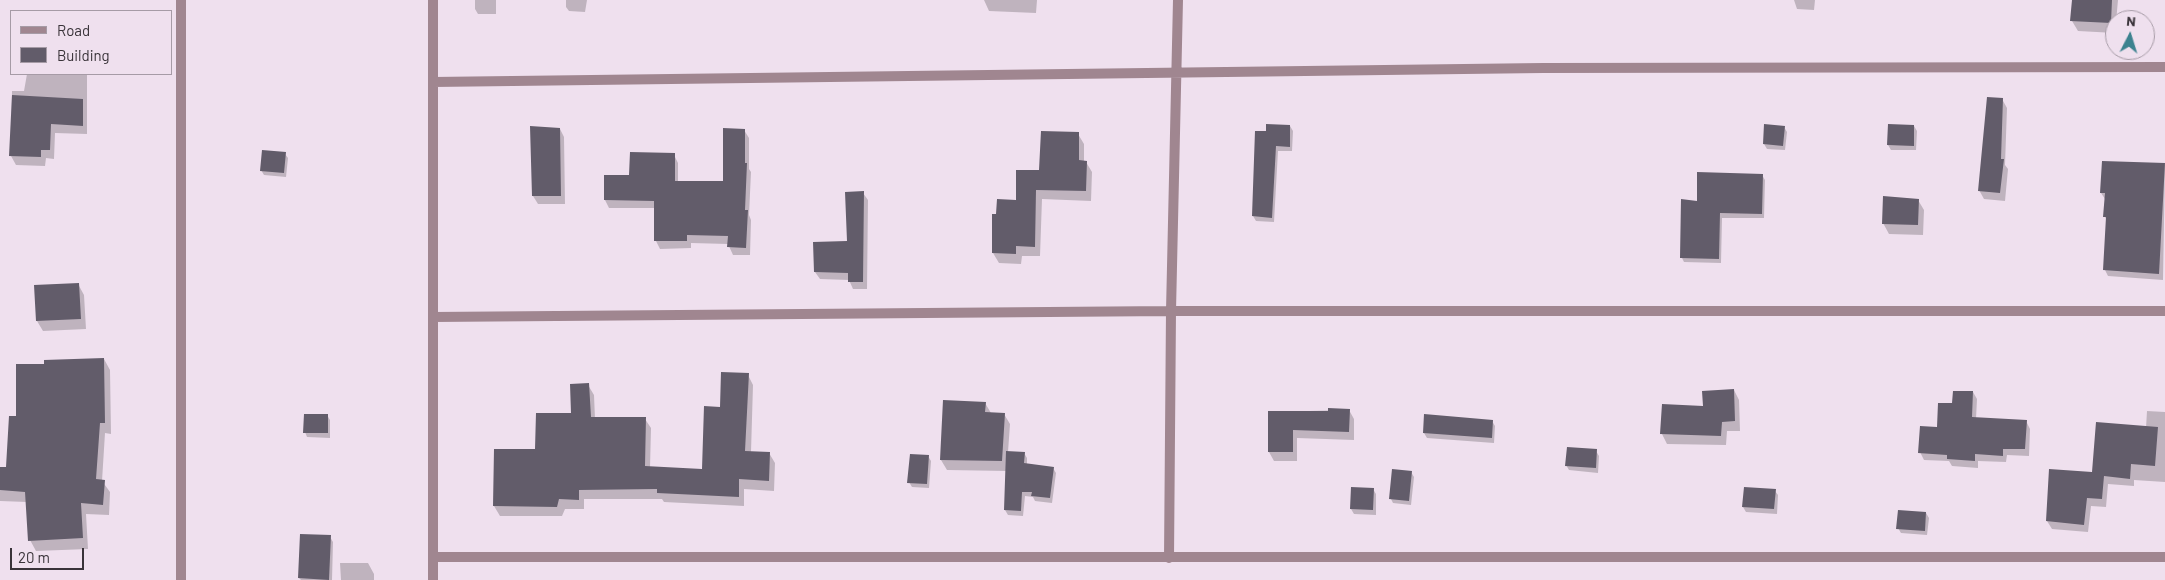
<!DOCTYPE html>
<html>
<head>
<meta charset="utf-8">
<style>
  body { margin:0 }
  #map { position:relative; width:2165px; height:580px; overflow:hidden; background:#efe0ee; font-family:Barlow,sans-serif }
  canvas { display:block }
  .legend { position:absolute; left:10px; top:10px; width:162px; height:65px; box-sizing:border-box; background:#efe0ee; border:1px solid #a69ba6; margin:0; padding:6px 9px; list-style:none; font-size:15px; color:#393339 }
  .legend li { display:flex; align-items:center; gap:10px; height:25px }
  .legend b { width:25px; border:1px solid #a69ba6 }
  .north { position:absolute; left:2105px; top:10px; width:50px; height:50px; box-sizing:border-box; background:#efe0ee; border:1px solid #a69ba6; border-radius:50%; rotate:5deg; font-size:14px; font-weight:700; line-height:20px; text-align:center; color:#393339 }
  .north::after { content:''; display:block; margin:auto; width:18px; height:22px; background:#3c828f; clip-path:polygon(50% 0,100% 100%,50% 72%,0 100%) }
  .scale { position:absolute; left:10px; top:548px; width:74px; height:22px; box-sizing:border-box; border:2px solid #393339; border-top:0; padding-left:6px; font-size:15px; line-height:18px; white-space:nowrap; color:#393339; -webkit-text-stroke:4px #efe0ee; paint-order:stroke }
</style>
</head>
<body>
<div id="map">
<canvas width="2165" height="580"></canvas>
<ul class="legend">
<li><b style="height:6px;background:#a08690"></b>Road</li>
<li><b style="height:14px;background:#625c6a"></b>Building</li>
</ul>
<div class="north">N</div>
<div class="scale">20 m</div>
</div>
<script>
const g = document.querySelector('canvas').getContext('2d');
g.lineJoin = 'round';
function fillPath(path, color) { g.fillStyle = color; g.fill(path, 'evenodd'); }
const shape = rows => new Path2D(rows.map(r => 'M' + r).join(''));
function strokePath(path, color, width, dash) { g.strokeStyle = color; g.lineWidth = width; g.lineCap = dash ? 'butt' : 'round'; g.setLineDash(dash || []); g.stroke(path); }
const shadow = shape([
  [475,0,496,0,496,14,478,14,475,9],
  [566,0,587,0,585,12,569,11,566,7],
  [984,0,1037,0,1036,13,989,11],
  [1794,0,1815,0,1814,10,1797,9],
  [2073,0,2118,0,2115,33,2078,31,2072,21],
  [27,74,87,74,87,134,55,133,54,159,46,158,45,166,16,165,11,156,12,91,24,91],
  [2002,99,2007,108,2005,165,2008,169,2005,201,1984,199,1979,190],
  [1290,126,1293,131,1292,151,1278,151,1274,222,1256,221,1253,216,1267,132],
  [1914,126,1917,131,1916,150,1891,150,1888,145],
  [1784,127,1787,132,1785,150,1767,149,1764,144],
  [560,129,564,137,565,204,538,204,533,196],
  [744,130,749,138,749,169,751,172,749,215,751,220,750,255,733,255,728,244,691,243,691,248,660,249,656,241,656,208,609,208,605,200,631,176,674,155,678,163,678,182,724,182],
  [1078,134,1084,144,1084,162,1086,162,1092,172,1091,201,1042,199,1040,256,1022,256,1021,264,999,263,993,253,997,215,1017,201,1040,171],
  [285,154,288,158,286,177,264,175,261,170],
  [2103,162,2165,165,2163,280,2108,276,2105,270,2107,220,2105,217,2105,199,2101,193],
  [1762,175,1765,180,1764,218,1722,218,1721,263,1684,262,1682,258,1698,202],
  [863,193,868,200,867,289,853,289,849,280,820,279,815,272,848,242],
  [1918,200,1924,210,1923,235,1889,234,1883,223],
  [78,284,84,295,86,329,43,331,37,321,35,287],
  [104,359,110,370,111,434,105,433,102,481,110,492,109,515,86,514,88,549,36,551,30,540,27,502,0,501,0,468,7,468,18,418,46,365],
  [748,375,753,385,751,452,769,453,775,463,774,491,744,489,744,506,664,502,662,499,584,499,584,509,565,509,562,516,500,516,494,506,536,451,572,414,588,385,594,395,595,419,645,419,651,428,650,468,703,470,721,408],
  [1734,390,1739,400,1740,431,1727,431,1726,445,1667,444,1662,434],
  [1973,392,1977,399,1976,419,2026,421,2030,429,2029,456,2007,455,2006,462,1978,461,1978,468,1952,466,1949,461,1924,460,1920,452,1939,428,1953,405],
  [985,403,991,413,1004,414,1010,424,1008,452,1024,453,1027,458,1027,465,1053,468,1056,473,1052,503,1035,501,1033,497,1025,496,1023,516,1008,515,1005,510,1007,471,947,470,941,460],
  [1349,410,1354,419,1354,440,1297,438,1297,461,1274,461,1269,452,1269,412],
  [2147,411,2165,412,2165,482,2134,480,2134,486,2108,484,2106,507,2091,506,2088,532,2052,529,2047,521,2093,473,2146,428],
  [327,415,330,420,330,438,307,437,305,432],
  [1492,421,1495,426,1494,443,1427,438,1424,433],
  [1596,451,1599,456,1598,473,1569,470,1566,465],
  [928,456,931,461,929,488,912,487,909,482],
  [1411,472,1414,477,1411,505,1393,503,1391,499],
  [1352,488,1373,489,1376,494,1376,515,1354,514,1351,509],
  [1775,491,1778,495,1777,514,1746,512,1743,507],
  [1926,513,1929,518,1927,535,1901,533,1898,528],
  [330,537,333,542,332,580,301,580,299,578],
  [340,563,368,563,374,574,374,580,341,580]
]);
const building = shape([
  [2072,0,2112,0,2111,23,2070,21],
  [12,95,83,99,83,126,51,124,50,150,41,150,41,157,9,156],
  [1987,97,2003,98,2001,159,2004,159,2000,193,1978,191],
  [1266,124,1290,125,1290,147,1276,146,1272,218,1252,216,1255,131,1266,131],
  [1764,124,1785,126,1783,146,1763,144],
  [1888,124,1914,125,1914,146,1887,145],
  [530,126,560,128,561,196,532,196],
  [723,128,745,129,745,163,747,163,745,210,748,210,746,248,727,247,728,236,687,235,687,241,654,241,654,201,604,200,604,175,629,175,630,152,675,153,675,181,723,181],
  [1041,131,1079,132,1079,160,1087,161,1086,191,1036,190,1035,247,1016,246,1016,254,992,253,992,214,996,214,997,199,1016,200,1016,170,1039,170],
  [262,150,286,152,284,173,260,171],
  [2102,161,2165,163,2159,274,2103,270,2106,217,2103,217,2105,193,2100,193],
  [1697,172,1763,174,1762,214,1720,213,1719,259,1680,258,1681,199,1697,201],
  [864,191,863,282,848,282,848,273,814,272,813,242,847,241,845,192],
  [1883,196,1919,199,1918,225,1882,224],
  [79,283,81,319,36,321,34,285],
  [104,358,105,423,100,423,96,479,105,480,103,505,81,503,83,538,28,541,25,492,0,490,0,467,6,467,9,416,16,416,16,364,44,364,44,360],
  [721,372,749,373,745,451,770,452,769,481,739,479,739,497,657,493,657,489,579,490,579,500,559,499,557,507,493,506,494,449,535,449,536,413,571,413,570,384,589,383,591,417,646,417,645,466,702,469,704,406,720,407],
  [1734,389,1735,421,1722,422,1721,436,1660,434,1662,404,1703,406,1702,391],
  [1953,391,1973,391,1972,417,2027,420,2025,449,2003,449,2003,456,1975,454,1975,461,1947,459,1947,455,1918,453,1920,426,1937,427,1938,403,1952,403],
  [943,400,986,402,985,412,1005,413,1002,461,940,460],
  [1328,408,1350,409,1349,432,1293,430,1293,452,1268,452,1268,411,1328,411],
  [304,414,328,414,328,433,303,433],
  [1424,414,1493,420,1492,438,1423,433],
  [2096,422,2158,427,2155,466,2131,464,2130,479,2104,476,2102,499,2087,498,2084,525,2046,521,2049,469,2092,472],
  [1567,447,1597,449,1596,468,1565,466],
  [1006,451,1025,452,1024,463,1054,467,1050,498,1031,496,1032,492,1022,492,1021,511,1004,510],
  [910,454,929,455,927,484,907,483],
  [1392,469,1412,471,1409,501,1389,499],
  [1351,487,1374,488,1373,510,1350,509],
  [1744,487,1776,489,1774,509,1742,507],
  [1898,510,1926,512,1925,531,1896,529],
  [300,534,331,535,329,580,298,578]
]);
const minor = shape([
  [433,82,1543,68,2165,67],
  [433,317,1171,311,2165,311],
  [433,557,2165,557],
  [1169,558,1171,311,1178,0],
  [433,580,433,0]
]);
const tertiary = shape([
  [181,580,181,0]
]);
fillPath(shadow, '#0003');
fillPath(building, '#625c6a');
strokePath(minor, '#a08690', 10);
strokePath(tertiary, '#a08690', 10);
</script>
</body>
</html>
